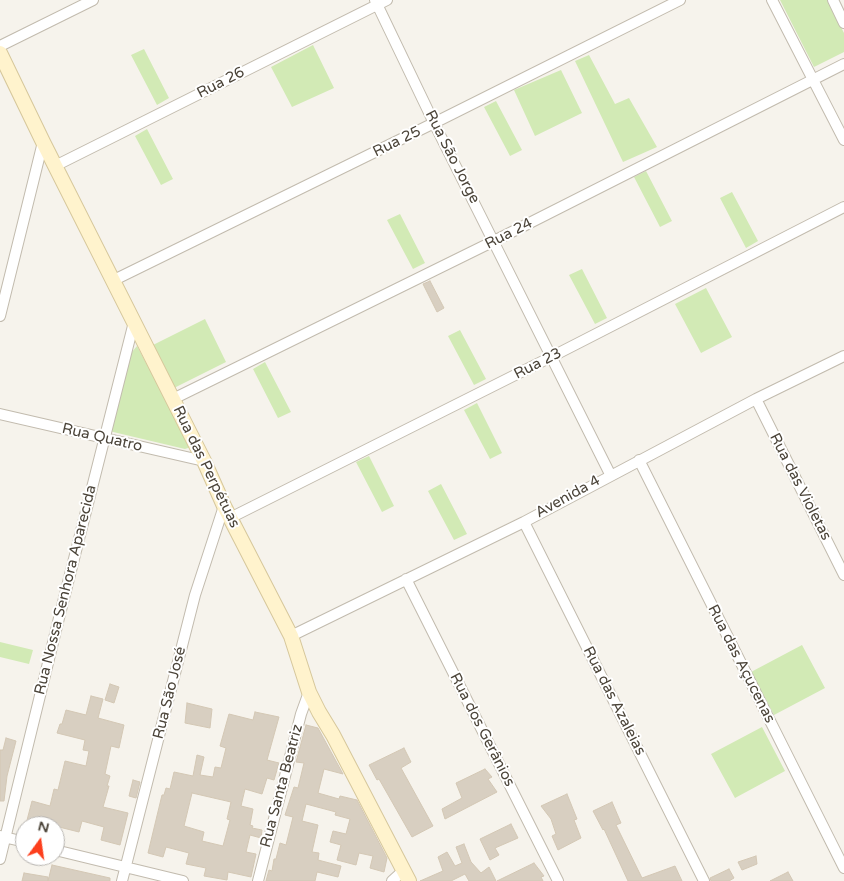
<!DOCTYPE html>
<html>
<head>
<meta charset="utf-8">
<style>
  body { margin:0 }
  #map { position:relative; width:844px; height:881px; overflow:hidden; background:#f6f3ec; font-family:"Varela Round",sans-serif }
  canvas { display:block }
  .north { position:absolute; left:15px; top:816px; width:50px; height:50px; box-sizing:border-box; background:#fff; border:1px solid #b7b4b0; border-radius:50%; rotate:14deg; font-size:14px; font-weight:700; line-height:20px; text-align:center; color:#4b4439 }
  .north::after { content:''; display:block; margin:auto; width:18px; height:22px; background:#fc3f1d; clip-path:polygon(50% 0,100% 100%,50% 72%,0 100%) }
</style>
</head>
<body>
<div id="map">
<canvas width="844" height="881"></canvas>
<div class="north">N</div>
</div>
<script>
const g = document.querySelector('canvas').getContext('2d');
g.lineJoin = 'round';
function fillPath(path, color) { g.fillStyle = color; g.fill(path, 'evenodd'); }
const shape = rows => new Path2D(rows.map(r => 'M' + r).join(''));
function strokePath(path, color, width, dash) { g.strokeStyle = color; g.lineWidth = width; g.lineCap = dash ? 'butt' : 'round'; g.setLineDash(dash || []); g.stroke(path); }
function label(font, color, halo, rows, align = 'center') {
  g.font = font + ' "Varela Round",sans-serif'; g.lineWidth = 4; g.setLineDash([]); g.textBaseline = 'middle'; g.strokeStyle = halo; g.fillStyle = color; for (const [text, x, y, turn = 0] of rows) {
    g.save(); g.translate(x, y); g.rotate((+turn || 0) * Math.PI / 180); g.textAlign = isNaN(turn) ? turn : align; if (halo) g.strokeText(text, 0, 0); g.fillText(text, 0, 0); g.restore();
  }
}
const green = shape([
  [780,0,827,0,844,33,844,52,814,67],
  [313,45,334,88,292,107,271,67],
  [144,49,169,98,157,105,131,55],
  [589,55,615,104,629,98,657,147,623,162,575,61],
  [561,70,582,113,535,136,514,90],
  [496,101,522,150,510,156,484,107],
  [147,129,173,179,161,185,135,136],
  [646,171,672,221,660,227,634,177],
  [732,192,758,241,746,248,720,198],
  [400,214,425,263,413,269,387,220],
  [582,269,607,318,595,324,569,275],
  [706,288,732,337,701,353,675,304],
  [205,319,226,362,174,388,153,345],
  [460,330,486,379,474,385,448,336],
  [137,346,191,447,185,449,109,431,131,353],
  [265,362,291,412,278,418,253,369],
  [477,403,502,453,490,459,464,410],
  [369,456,394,506,382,512,356,462],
  [441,484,467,534,454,540,428,491],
  [0,642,33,650,29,664,0,657],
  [802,645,825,688,774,715,751,672],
  [762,727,785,771,735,798,711,754]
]);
const building = shape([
  [430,281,444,308,437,312,423,284,430,281],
  [110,684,119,687,114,703,105,700,110,684],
  [91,696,103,699,98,718,124,725,119,748,111,746,105,774,110,776,107,786,109,786,103,807,128,813,120,845,101,840,104,827,82,821,79,832,55,826,32,826,26,824,32,801,50,806,54,789,58,790,65,761,86,766,89,751,83,750,85,740,57,733,60,724,62,724,66,710,86,715,91,696],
  [187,703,212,709,210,728,185,723,187,703],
  [255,712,279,717,267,760,279,763,274,780,267,778,262,794,245,789,241,806,253,809,250,825,253,826,252,828,262,830,261,838,250,835,246,852,256,854,251,877,228,872,227,880,204,876,206,868,186,864,189,853,166,847,163,857,148,853,162,795,164,795,166,788,170,789,174,772,193,776,197,755,204,757,200,775,213,777,215,767,221,768,226,748,220,746,229,714,253,720,255,712],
  [192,793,231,802,227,819,230,820,223,846,202,841,204,832,184,826,192,793],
  [306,725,318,728,343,774,324,769,318,793,339,799,340,796,357,800,387,858,384,872,370,868,373,856,359,853,356,865,337,860,341,845,330,842,333,831,346,834,350,819,335,815,336,812,306,804,302,821,318,825,312,852,319,853,318,860,341,866,338,877,317,872,315,881,266,881,269,870,272,871,274,859,276,859,280,843,286,845,293,817,285,815,294,787,298,788,304,763,296,762,306,725],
  [6,738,16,741,7,776,4,801,0,801,0,750,3,750,6,738],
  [404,748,411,762,401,768,433,826,412,837,379,779,377,780,369,765,404,748],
  [485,769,492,777,488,779,497,792,445,819,442,809,462,798,456,783,485,769],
  [133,780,140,782,136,798,129,796,133,780],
  [567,794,577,819,574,820,581,838,558,850,552,836,556,834,551,819,541,806,567,794],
  [612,802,621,823,616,825,642,878,675,866,682,881,628,881,604,829,603,830,593,811,612,802],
  [511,824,518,838,495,848,499,855,490,860,480,839,511,824],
  [464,844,471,862,481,873,489,867,496,881,469,881,465,874,451,881,420,881,443,871,438,857,447,852,455,866,462,863,456,847,464,844],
  [756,856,757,864,742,870,738,862,756,856],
  [534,863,544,876,541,877,543,881,497,881,534,863],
  [52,865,110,878,110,881,48,881,52,865],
  [729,869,734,878,729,881,711,881,710,878,729,869],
  [788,872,793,881,770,881,788,872],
  [24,873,48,877,48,881,22,881,24,873]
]);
const street = shape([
  [375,0,434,123,610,474],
  [772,0,844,140],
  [833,0,844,23],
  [0,46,93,0],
  [55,166,387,0],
  [112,281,434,123,680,0],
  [0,316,43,142],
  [173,399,494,241,844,64],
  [756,399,844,575],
  [0,414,204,461],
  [639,460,844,868],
  [230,518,553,356,844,207],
  [524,522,704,881],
  [406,579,558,881],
  [291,636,524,522,756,399,844,356],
  [0,836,25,842],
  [55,850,183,881],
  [0,859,59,618,134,322],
  [122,881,195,595,224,506],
  [258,881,301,714,309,692],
  [392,881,403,871]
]);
const secondary = shape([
  [0,53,43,142,204,461,224,506,291,636,309,692,319,712,333,735,409,881]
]);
const streetNames = [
  ["Rua 26",221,83,-27],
  ["Rua 25",397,142,-26],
  ["Rua São Jorge",452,157,63],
  ["Rua 24",509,234,-27],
  ["Rua 23",538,364,-27],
  ["Rua Quatro",102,438,13],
  ["Rua das Perpétuas",206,467,64],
  ["Rua das Violetas",800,487,63],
  ["Avenida 4",568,497,-29],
  ["Rua Nossa Senhora Aparecida",66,590,-76],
  ["Rua das Açucenas",741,664,63],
  ["Rua São José",170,693,-76],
  ["Rua das Azaleias",614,701,63],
  ["Rua dos Gerânios",482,730,63],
  ["Rua Santa Beatriz",282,786,-75]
];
fillPath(green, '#d2eab5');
fillPath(building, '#d8cfc1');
strokePath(building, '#d3c7b4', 1);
strokePath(street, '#c2bbae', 12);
strokePath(secondary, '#d6c79b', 16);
strokePath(street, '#fff', 10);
strokePath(secondary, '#fff3cd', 14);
label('15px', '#4b4439', '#fff', streetNames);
</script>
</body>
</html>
